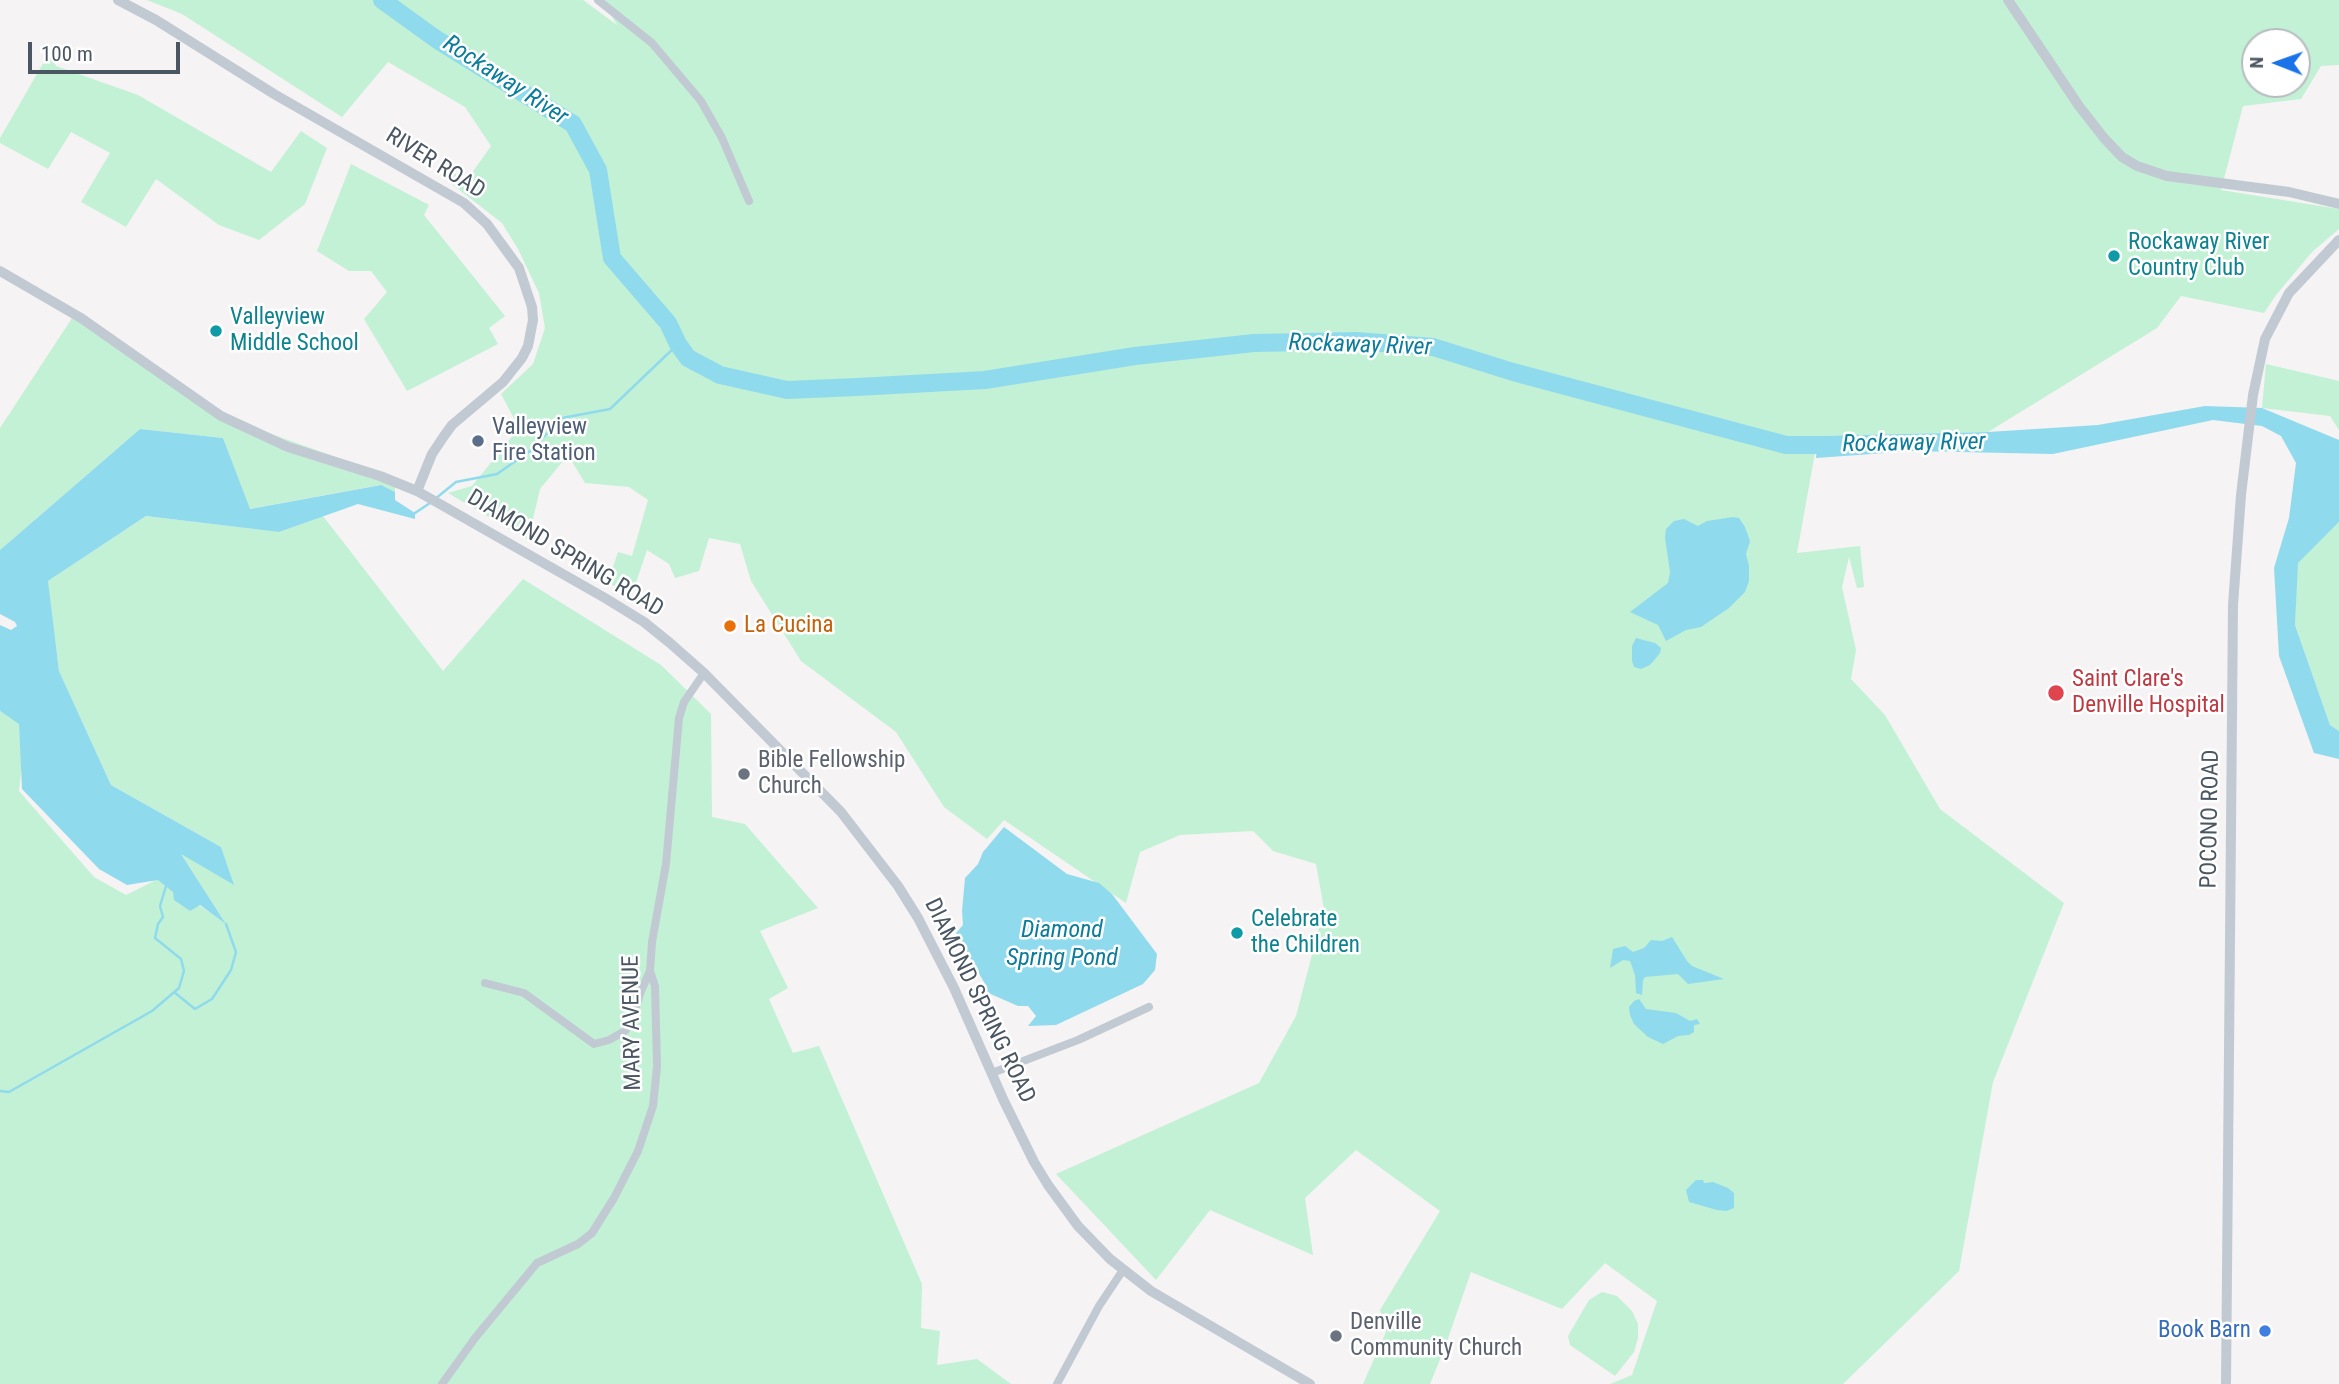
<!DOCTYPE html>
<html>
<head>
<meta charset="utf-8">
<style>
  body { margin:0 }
  #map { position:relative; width:2339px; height:1384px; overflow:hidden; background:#f5f3f3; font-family:"Roboto Condensed",sans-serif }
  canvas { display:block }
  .north { position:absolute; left:2241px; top:28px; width:70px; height:70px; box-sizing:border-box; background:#fff; border:2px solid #b7bbc0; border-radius:50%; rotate:271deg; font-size:19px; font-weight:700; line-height:28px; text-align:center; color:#4a5661 }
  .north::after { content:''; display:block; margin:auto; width:24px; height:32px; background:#1a73e8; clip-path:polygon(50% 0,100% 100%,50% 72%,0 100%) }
  .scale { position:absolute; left:28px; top:42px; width:152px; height:32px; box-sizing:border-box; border:4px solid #4a5661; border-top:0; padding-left:9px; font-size:21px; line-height:24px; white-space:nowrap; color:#4a5661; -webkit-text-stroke:5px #fff; paint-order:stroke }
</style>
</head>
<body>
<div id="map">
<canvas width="2339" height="1384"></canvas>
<div class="north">N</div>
<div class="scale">100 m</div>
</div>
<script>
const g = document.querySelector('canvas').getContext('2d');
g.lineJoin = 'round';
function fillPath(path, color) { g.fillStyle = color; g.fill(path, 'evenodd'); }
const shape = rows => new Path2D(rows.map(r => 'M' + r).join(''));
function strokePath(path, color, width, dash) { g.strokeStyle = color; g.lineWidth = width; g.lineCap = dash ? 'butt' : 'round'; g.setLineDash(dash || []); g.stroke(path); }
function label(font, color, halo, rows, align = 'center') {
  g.font = font + ' "Roboto Condensed",sans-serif'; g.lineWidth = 5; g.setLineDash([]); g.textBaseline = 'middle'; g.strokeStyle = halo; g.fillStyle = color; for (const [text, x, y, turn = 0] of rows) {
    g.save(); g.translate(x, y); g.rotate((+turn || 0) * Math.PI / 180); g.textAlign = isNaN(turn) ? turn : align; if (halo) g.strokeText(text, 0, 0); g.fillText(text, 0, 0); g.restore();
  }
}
const green = shape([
  [147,0,583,0,617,25,602,0,2339,0,2339,65,2321,66,2301,99,2243,106,2221,190,2339,209,2339,229,2312,252,2276,295,2264,313,2181,296,2157,328,1988,432,1818,436,1797,553,1860,546,1864,587,1857,588,1849,557,1842,587,1856,650,1851,679,1885,715,1940,809,2064,903,1993,1082,1959,1271,1843,1384,1610,1384,1632,1375,1657,1301,1605,1263,1562,1309,1471,1272,1445,1347,1430,1384,1363,1384,1386,1332,1380,1310,1440,1211,1356,1150,1305,1198,1313,1255,1210,1210,1156,1280,1056,1174,1259,1083,1296,1016,1324,909,1316,864,1273,851,1253,831,1180,835,1140,852,1126,903,1004,820,987,839,944,807,896,732,801,661,751,581,740,544,709,538,699,571,675,578,669,564,647,550,631,597,608,582,618,552,632,556,648,500,629,487,585,483,568,455,540,489,528,540,448,493,472,486,519,428,501,394,533,364,545,328,539,293,518,249,502,223,444,178,449,170,467,180,491,146,465,107,388,62,342,117,182,14],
  [2255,42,2297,42,2297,84,2255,84],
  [49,53,56,66,138,95,271,172,301,131,327,148,305,204,259,240,219,225,156,179,126,227,81,202,110,153,71,132,48,169,0,143,0,138],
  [351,164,429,205,424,215,505,316,489,328,498,344,407,391,364,319,387,292,371,271,349,271,317,251],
  [76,312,226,418,395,478,395,492,380,485,249,509,223,438,140,429,0,550,0,428],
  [2266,364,2339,381,2339,430,2330,416,2262,408],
  [146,516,279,532,323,516,443,671,523,579,661,665,711,714,712,817,745,824,818,908,760,931,788,988,769,999,793,1053,819,1046,922,1284,921,1328,940,1331,937,1365,977,1359,1011,1384,0,1384,0,711,19,723,22,764,19,791,94,877,126,895,158,879,225,922,180,853,233,884,221,847,111,785,59,671,55,641,49,633,48,581],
  [2339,522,2339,731,2330,725,2295,625,2297,563],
  [1602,1292,1617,1296,1632,1311,1638,1324,1638,1338,1634,1352,1615,1376,1570,1345,1568,1336,1589,1300]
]);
const water = shape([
  [2205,406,2262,408,2339,440,2339,522,2298,563,2295,625,2330,725,2339,731,2339,759,2314,753,2279,656,2274,568,2289,518,2296,463,2281,436,2262,426,2213,420,2053,454,1913,451,1816,458,1818,436,1988,432,2098,425],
  [140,429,223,438,250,509,381,485,395,492,395,500,415,513,415,519,358,504,279,532,146,516,48,581,59,671,111,785,221,847,234,885,181,854,226,924,200,905,190,911,174,900,173,892,158,880,127,885,99,869,22,789,19,724,0,711,0,625,11,630,17,626,15,622,0,614,0,550],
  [1733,517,1739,518,1745,527,1750,541,1746,554,1749,566,1749,581,1745,592,1729,608,1701,627,1686,630,1666,641,1658,625,1630,612,1668,583,1670,572,1665,538,1666,529,1674,521,1684,519,1698,526,1707,521],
  [1636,638,1655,643,1661,648,1660,653,1650,665,1641,669,1634,667,1632,661,1632,646],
  [1004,827,1067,874,1099,883,1112,894,1157,954,1155,970,1143,984,1056,1025,1028,1026,1036,1016,1028,1006,1018,1006,986,992,985,984,956,933,963,925,962,911,965,878,978,864,983,852],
  [1672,937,1687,961,1692,966,1724,979,1688,984,1678,974,1645,977,1643,980,1642,995,1636,993,1635,975,1630,961,1623,960,1610,968,1613,949,1625,946,1633,952,1644,948,1651,940,1662,941],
  [1639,999,1646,1009,1676,1013,1690,1021,1697,1019,1700,1024,1694,1025,1694,1032,1689,1035,1678,1036,1663,1044,1648,1037,1634,1024,1630,1015,1629,1007,1634,1001],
  [1696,1180,1703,1180,1704,1183,1713,1182,1728,1188,1734,1193,1734,1208,1726,1211,1717,1210,1689,1202,1686,1190]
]);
const stream = shape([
  [435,499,456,482,497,474,530,451,562,418,610,409,678,344],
  [415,513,430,503],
  [174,992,195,1009,212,999,231,970,236,952,226,924],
  [0,1091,9,1092,152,1011,179,988,184,971,181,959,155,938,158,924,163,917,160,906,166,886]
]);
const river = shape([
  [382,0,436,39,573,124,598,170,612,258,668,323,678,344,688,358,720,375,787,390,857,387,985,380,1135,356,1254,343,1356,341,1433,347,1513,372,1786,445,1841,445]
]);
const minor = shape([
  [598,0,652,43,701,101,722,138,749,201],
  [485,983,524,993,594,1044,609,1040,625,1031,632,1019,641,991,650,971],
  [992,1073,1078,1040,1149,1007],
  [442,1384,475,1338,537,1263,578,1244,592,1233,614,1198,638,1151,653,1106,657,1067,655,986,650,971,652,942,666,864,679,718,684,702,704,673],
  [1057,1384,1099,1306,1123,1270]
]);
const tertiary = shape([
  [118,0,156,20,274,94,464,203,487,224,519,268,532,307,533,320,528,346,522,358,503,382,452,425,444,436,432,454,417,491],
  [2008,0,2079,106,2104,138,2122,157,2137,166,2167,176,2289,192,2339,204],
  [0,271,81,318,221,416,288,447,380,476,417,491,605,598,644,622,670,643,704,673,841,812,898,886,918,918,954,988,1003,1099,1034,1162,1048,1185,1078,1226,1110,1259,1151,1291,1310,1384],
  [2226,1384,2233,605,2241,495,2253,395,2265,339,2289,293,2339,240]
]);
const markers = [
  [2114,256,7,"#0f9aa8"],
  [216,331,7,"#0f9aa8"],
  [478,441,7,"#5c6f8a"],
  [730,626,7,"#e8710a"],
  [2056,693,9,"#e0444e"],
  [744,774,7,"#6b7280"],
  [1237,933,7,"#0f9aa8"],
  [2265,1331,7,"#3f7fe0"],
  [1336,1336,7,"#6b7280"]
];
const streetNames = [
  ["RIVER ROAD",435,164,32],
  ["DIAMOND SPRING ROAD",565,554,31],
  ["POCONO ROAD",2211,819,-89],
  ["DIAMOND SPRING ROAD",979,1001,64],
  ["MARY AVENUE",633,1023,-91]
];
const cultureNames = [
  ["Rockaway River",2128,243],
  ["Country Club",2128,269],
  ["Valleyview",230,318],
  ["Middle School",230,344],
  ["Celebrate",1251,920],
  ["the Children",1251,946]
];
const serviceNames = [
  ["Valleyview",492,428],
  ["Fire Station",492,454]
];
const foodNames = [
  ["La Cucina",744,626]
];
const healthNames = [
  ["Saint Clare's",2072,680],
  ["Denville Hospital",2072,706]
];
const worshipNames = [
  ["Bible Fellowship",758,761],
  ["Church",758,787],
  ["Denville",1350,1323],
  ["Community Church",1350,1349]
];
const shopNames = [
  ["Book Barn",2251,1331]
];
const waterNames = [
  ["Rockaway River",505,81,33],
  ["Rockaway River",1360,346,2],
  ["Rockaway River",1914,444,-1],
  ["Diamond",1062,931],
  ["Spring Pond",1062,959]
];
fillPath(green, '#c3f1d5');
fillPath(water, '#90daee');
strokePath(stream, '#90daee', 2.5);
strokePath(river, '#90daee', 18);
strokePath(minor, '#c1cad2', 8);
strokePath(tertiary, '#c1cad2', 10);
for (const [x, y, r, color] of markers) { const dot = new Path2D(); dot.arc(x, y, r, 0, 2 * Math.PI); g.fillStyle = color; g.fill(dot); strokePath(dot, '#fff', 2.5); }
label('23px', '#4a5661', '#fff', streetNames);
label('23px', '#0d838f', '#fff', cultureNames, 'left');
label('23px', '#4e5e75', '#fff', serviceNames, 'left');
label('23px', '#c56008', '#fff', foodNames, 'left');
label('23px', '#be3a42', '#fff', healthNames, 'left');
label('23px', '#5b616d', '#fff', worshipNames, 'left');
label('23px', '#366cbe', '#fff', shopNames, 'right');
label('italic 24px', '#0c7c9b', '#fff', waterNames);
</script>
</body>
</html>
